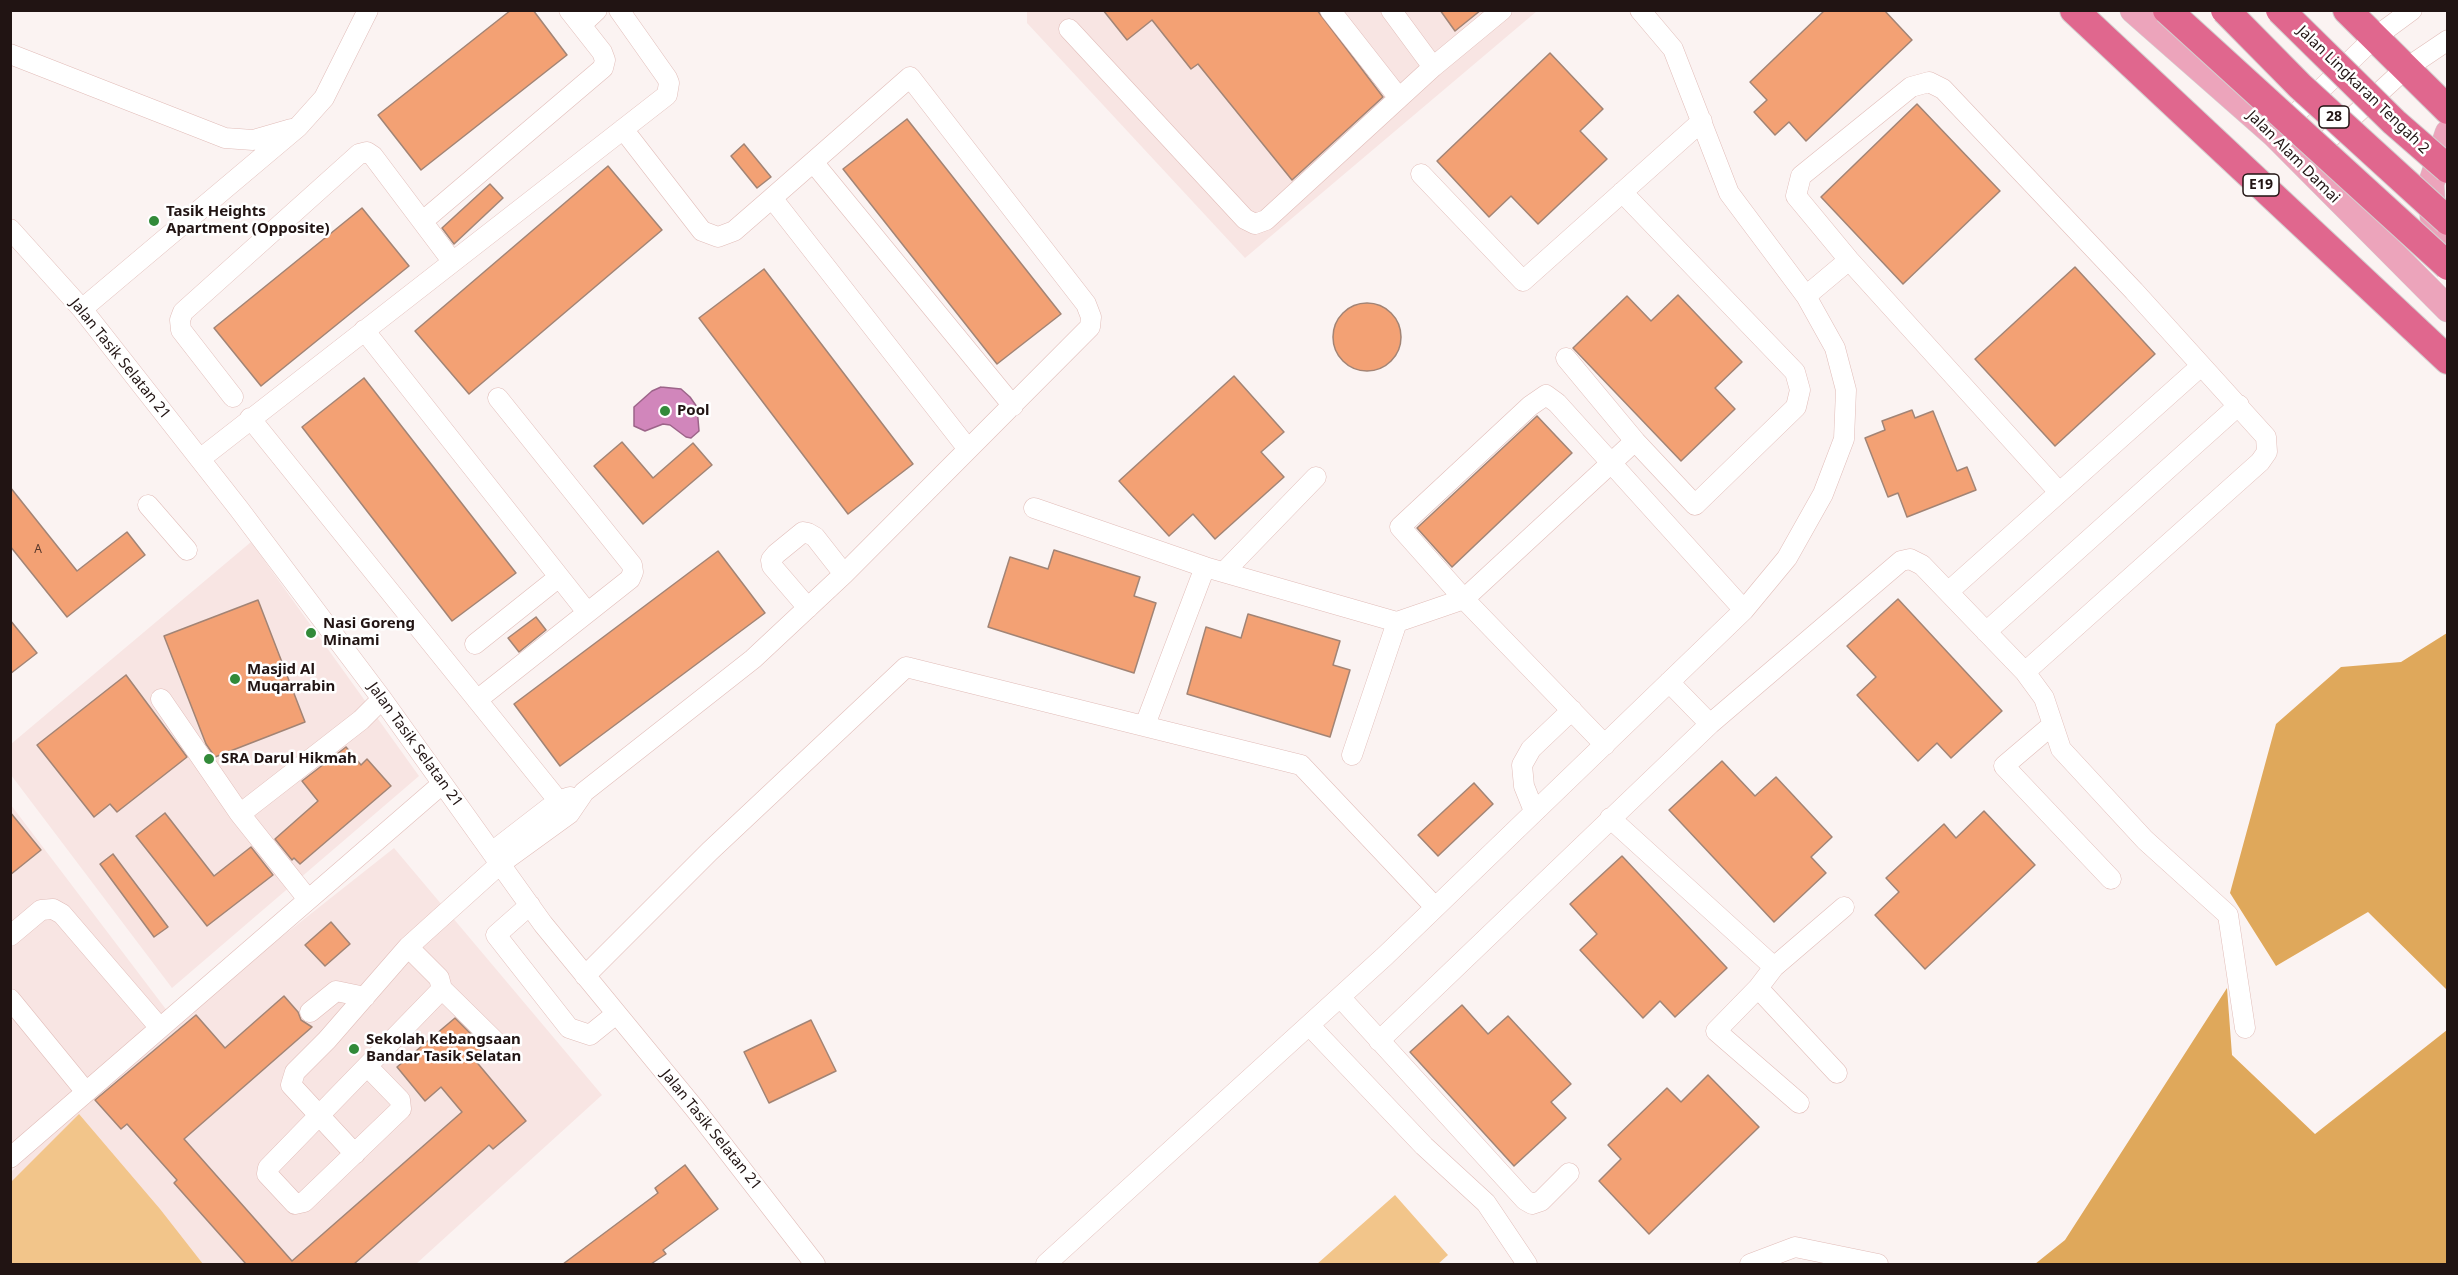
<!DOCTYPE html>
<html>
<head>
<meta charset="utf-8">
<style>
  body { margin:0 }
  #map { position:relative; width:2458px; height:1275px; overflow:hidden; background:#fbf3f2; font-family:"Noto Sans",sans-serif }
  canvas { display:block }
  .frame { position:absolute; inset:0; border:12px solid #211413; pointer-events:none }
</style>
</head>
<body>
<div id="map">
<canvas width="2458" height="1275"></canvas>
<div class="frame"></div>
</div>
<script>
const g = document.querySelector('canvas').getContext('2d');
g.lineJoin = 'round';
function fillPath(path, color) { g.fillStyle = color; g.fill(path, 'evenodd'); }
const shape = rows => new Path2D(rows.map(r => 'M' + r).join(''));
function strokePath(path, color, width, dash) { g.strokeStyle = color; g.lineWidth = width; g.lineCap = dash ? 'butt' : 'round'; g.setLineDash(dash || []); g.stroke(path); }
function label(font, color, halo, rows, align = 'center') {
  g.font = font + ' "Noto Sans",sans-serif'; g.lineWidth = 5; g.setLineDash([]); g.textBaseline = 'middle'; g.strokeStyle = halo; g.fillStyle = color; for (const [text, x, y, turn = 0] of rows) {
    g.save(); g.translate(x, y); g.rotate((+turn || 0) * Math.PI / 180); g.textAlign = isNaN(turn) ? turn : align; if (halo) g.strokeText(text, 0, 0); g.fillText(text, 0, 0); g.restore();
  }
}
const built = shape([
  [1027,10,1537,11,1245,258,1027,23],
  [251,542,419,776,172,988,11,775,11,744],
  [11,805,168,1012,11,1169],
  [394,848,602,1095,416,1264,11,1264,11,1172,75,1109,198,1003]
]);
const green = shape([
  [79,1114,160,1209,203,1264,11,1264,11,1182],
  [1395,1195,1448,1255,1438,1264,1317,1264]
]);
const forest = shape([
  [2447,633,2447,990,2368,912,2276,966,2230,893,2276,724,2341,667,2401,662],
  [2227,988,2232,1055,2315,1134,2447,1030,2447,1264,2035,1264,2065,1240]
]);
const water = shape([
  [661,387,681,389,690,397,697,407,699,431,691,438,686,437,670,425,663,424,645,431,634,426,634,407,652,391,661,387]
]);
const building = shape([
  [511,10,533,10,567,55,421,170,378,115,511,10],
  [1103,10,1317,10,1383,97,1292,180,1198,64,1191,69,1152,20,1127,40,1103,10],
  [1440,10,1481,10,1455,31,1440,10],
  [1825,10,1884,10,1912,40,1806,141,1789,122,1775,135,1754,112,1767,100,1750,82,1825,10],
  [1550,53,1603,109,1580,131,1607,159,1538,224,1511,196,1489,217,1437,161,1550,53],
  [1917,104,2000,191,1903,284,1821,197,1917,104],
  [907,119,1061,314,997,364,843,169,907,119],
  [744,144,771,177,757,188,731,156,744,144],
  [608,166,662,230,469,394,415,331,608,166],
  [490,184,503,198,454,244,442,228,490,184],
  [362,208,409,266,261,386,214,328,362,208],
  [2075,267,2155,354,2055,446,1975,359,2075,267],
  [764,269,913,464,848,514,699,318,764,269],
  [1678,295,1742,362,1715,388,1735,409,1681,461,1573,348,1627,296,1651,321,1678,295],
  '1333 337a34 34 0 1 1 68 0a34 34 0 1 1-68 0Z',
  [1234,376,1284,432,1261,452,1284,477,1215,539,1193,514,1169,536,1119,481,1234,376],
  [364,378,516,573,452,621,302,427,364,378],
  [1912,410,1915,418,1933,411,1957,471,1967,467,1976,490,1907,517,1898,493,1888,497,1865,438,1885,430,1882,421,1912,410],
  [1537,416,1572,453,1452,567,1417,528,1537,416],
  [622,442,653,478,693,443,712,465,643,524,594,466,622,442],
  [10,487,77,571,127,532,145,555,67,617,10,546,10,487],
  [1054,550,1140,577,1134,596,1156,603,1134,673,988,627,1010,557,1048,569,1054,550],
  [718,551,765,613,560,766,514,704,718,551],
  [1898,599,2002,711,1951,758,1937,743,1918,761,1857,695,1876,677,1847,646,1898,599],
  [258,600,305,722,215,757,206,744,164,636,258,600],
  [1248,614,1340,641,1333,665,1350,670,1330,737,1187,694,1206,627,1241,638,1248,614],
  [536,617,546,630,519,652,508,638,536,617],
  [10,620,37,653,10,674,10,620],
  [126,675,187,757,117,812,110,804,94,817,37,745,126,675],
  [346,747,361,765,367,759,391,786,300,864,294,858,292,860,275,839,318,801,302,781,346,747],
  [1722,761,1755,796,1776,777,1832,837,1811,857,1826,873,1774,922,1669,810,1722,761],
  [1474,783,1493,804,1438,856,1418,835,1474,783],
  [1984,811,2035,865,1925,969,1875,915,1899,892,1886,878,1944,824,1956,838,1984,811],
  [10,812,41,850,10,875,10,812],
  [165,813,214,876,251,847,273,875,207,926,136,836,165,813],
  [113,854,168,927,154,937,100,864,113,854],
  [1622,856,1727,968,1675,1017,1660,1001,1643,1018,1580,950,1597,934,1570,904,1622,856],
  [331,922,350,944,325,966,305,945,331,922],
  [284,996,298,1012,301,1020,312,1027,184,1139,292,1261,462,1112,441,1087,425,1101,397,1067,455,1018,486,1049,474,1059,526,1121,493,1149,489,1145,354,1264,246,1264,174,1183,177,1180,127,1124,121,1129,95,1100,196,1015,225,1048,284,996],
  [1462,1005,1488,1034,1508,1016,1571,1084,1551,1102,1566,1118,1514,1166,1410,1052,1462,1005],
  [811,1020,836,1071,769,1103,744,1052,811,1020],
  [1708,1075,1759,1127,1649,1234,1599,1181,1621,1159,1608,1145,1667,1088,1681,1102,1708,1075],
  [685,1165,718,1209,663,1250,666,1254,651,1264,563,1264,658,1193,655,1188,685,1165]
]);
const minor = shape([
  [1330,10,1399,98],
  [1391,10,1433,67],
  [581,25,597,10],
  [1069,29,1245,219,1255,224,1266,220,1433,67,1502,10],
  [10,54,225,138,253,140,291,129],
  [623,129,702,231,718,237,734,231,772,198,968,449],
  [2280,129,2374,38,2412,10],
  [2310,156,2405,69,2448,40],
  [813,162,1013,406],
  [1421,174,1523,281,1702,121],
  [423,221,603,68,605,60,602,52,569,10],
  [10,229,82,309,239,509,382,699,543,924,695,1109,815,1264],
  [1806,296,1849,260],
  [82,309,298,127,324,98,368,10],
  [364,330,587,612],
  [1566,358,1635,441],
  [233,397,181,330,180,320,183,312,359,154,367,152,373,156,452,261],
  [250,418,569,814],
  [200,459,667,95,669,83,667,78,619,10],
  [148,505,187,550],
  [1034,508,1205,567,1397,622,1464,599,1635,441,1695,505,1796,407,1800,390,1795,372,1622,192],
  [1225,571,1316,477],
  [1948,592,2201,366],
  [808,608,772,566,771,560,776,554,803,532,808,533,815,537,844,574],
  [1986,632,2239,405],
  [475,644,559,577],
  [2025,672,2260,462,2267,452,2266,437,2134,291,1943,89,1929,82,1911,87,1801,176,1796,196,1849,260,2059,492],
  [1669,682,1710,724,1901,561,1910,559,1922,565,2025,672,2044,698,2061,749,2145,840,2228,915,2245,1028],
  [161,699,240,814,361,720,382,699],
  [477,700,630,579,633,572,632,565,498,398],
  [1145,725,1205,567],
  [2051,726,2004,766,2111,879],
  [1605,745,1464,599,1400,527,1530,406,1546,395,1557,403,1744,610],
  [1352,755,1397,622],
  [1534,811,1524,786,1522,765,1531,749,1572,710],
  [240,814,307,898],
  [1610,818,1774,967],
  [492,852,558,801,570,797],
  [530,905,496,935,569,1028,590,1035,616,1014],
  [10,936,41,910,53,909,62,914,160,1028],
  [585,976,710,851,906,667,1301,765,1435,907],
  [1758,988,1716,1031,1799,1103],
  [442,989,502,1048],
  [1340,997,1525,1200,1532,1204,1541,1201,1569,1173],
  [10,999,86,1092],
  [310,1012,336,991,365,997],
  [1309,1025,1424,1146,1486,1203,1527,1264],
  [1379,1041,1710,724],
  [368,1067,400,1100,401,1109,304,1202,295,1204,267,1174,268,1168,442,989,439,978,408,947],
  [1837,1073,1758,988,1774,967,1844,907],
  [355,1154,291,1085,295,1072,327,1040,408,947,500,864,569,814,584,792,753,659,844,574,1090,327,1091,317,1086,304,910,77,772,198],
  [10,1158,442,784],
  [1046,1264,1385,956,1744,610,1787,558,1823,494,1844,439,1846,390,1835,348,1806,296,1729,193,1673,49,1640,10],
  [1750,1264,1795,1247,1878,1264]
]);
const major = shape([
  [2133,10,2274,134,2448,309],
  [2448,133,2431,184,2433,217,2448,247]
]);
const highway = shape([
  [2074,10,2448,360],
  [2347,10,2448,110]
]);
const highwayBridge = shape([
  [2167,10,2448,266],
  [2225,10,2300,86,2448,221],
  [2280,10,2394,122,2448,169]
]);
const markers = [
  [154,221,6,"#328a39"],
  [665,411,6,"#328a39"],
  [311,633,6,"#328a39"],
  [235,679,6,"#328a39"],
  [209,759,6,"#328a39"],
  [354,1049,6,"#328a39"]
];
const numberNames = [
  ["A",38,550]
];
const shields = [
  [2334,117,30],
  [2261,185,36]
];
const shieldNames = [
  ["28",2334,117],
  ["E19",2261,185]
];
const streetNames = [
  ["Jalan Lingkaran Tengah 2",2363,90,44],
  ["Jalan Alam Damai",2293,157,45],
  ["Jalan Tasik Selatan 21",120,359,51],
  ["Jalan Tasik Selatan 21",415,745,54],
  ["Jalan Tasik Selatan 21",711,1130,51]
];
const poiNames = [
  ["Tasik Heights",166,212],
  ["Apartment (Opposite)",166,229],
  ["Pool",677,411],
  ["Nasi Goreng",323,624],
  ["Minami",323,641],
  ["Masjid Al",247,670],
  ["Muqarrabin",247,687],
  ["SRA Darul Hikmah",221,759],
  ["Sekolah Kebangsaan",366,1040],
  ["Bandar Tasik Selatan",366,1057]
];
fillPath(built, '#f8e5e3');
fillPath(green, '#f2c58a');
fillPath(forest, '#dfa85b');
fillPath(water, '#d186bb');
strokePath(water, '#9c6489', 1.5);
fillPath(building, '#f3a174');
strokePath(building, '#a28475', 1.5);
strokePath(minor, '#e1bcb8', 21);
strokePath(major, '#d3d0d0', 27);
strokePath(highway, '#d3d0d0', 30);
strokePath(minor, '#fff', 20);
strokePath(major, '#eca4bb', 26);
strokePath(highway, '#e0678e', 28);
strokePath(highwayBridge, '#d3d0d0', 30, []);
strokePath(highwayBridge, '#e0678e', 28);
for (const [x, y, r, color] of markers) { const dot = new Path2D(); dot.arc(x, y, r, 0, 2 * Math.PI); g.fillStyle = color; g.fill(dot); strokePath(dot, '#fff', 2); }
label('12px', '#56372b', null, numberNames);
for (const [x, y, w] of shields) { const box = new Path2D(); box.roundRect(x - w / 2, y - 11, w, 22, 4.5); g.fillStyle = '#fff'; g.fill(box); strokePath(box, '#211413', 1.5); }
label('bold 14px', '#211413', null, shieldNames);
label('15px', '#211413', '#fff', streetNames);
label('bold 15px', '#211413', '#fff', poiNames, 'left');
</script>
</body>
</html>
